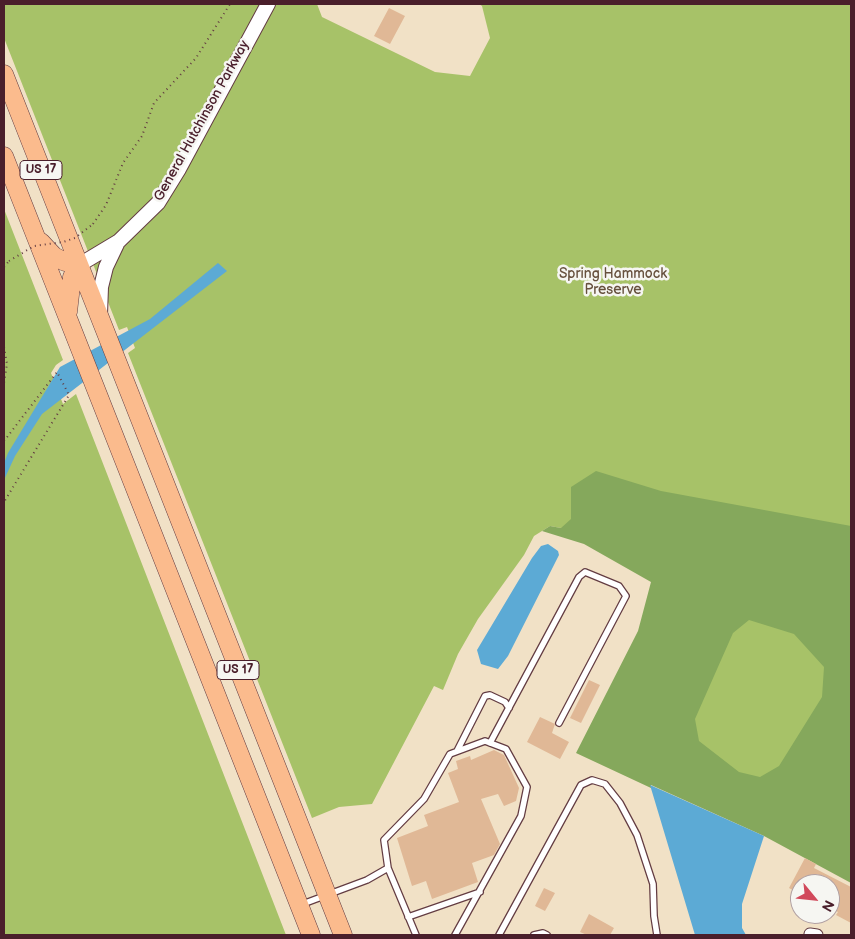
<!DOCTYPE html>
<html>
<head>
<meta charset="utf-8">
<style>
  body { margin:0 }
  #map { position:relative; width:855px; height:939px; overflow:hidden; background:#f1e1c6; font-family:"Balsamiq Sans",sans-serif }
  canvas { display:block }
  .frame { position:absolute; inset:0; border:5px solid #4a1f2b; pointer-events:none }
  .north { position:absolute; left:790px; top:874px; width:50px; height:50px; box-sizing:border-box; background:#f6f6f2; border:1px solid #b1a0a2; border-radius:50%; rotate:118deg; font-size:14px; font-weight:700; line-height:20px; text-align:center; color:#4a1f2b }
  .north::after { content:''; display:block; margin:auto; width:18px; height:22px; background:#d1495b; clip-path:polygon(50% 0,100% 100%,50% 72%,0 100%) }
</style>
</head>
<body>
<div id="map">
<canvas width="855" height="939"></canvas>
<div class="frame"></div>
<div class="north">N</div>
</div>
<script>
const g = document.querySelector('canvas').getContext('2d');
g.lineJoin = 'round';
function fillPath(path, color) { g.fillStyle = color; g.fill(path, 'evenodd'); }
const shape = rows => new Path2D(rows.map(r => 'M' + r).join(''));
function strokePath(path, color, width, dash) { g.strokeStyle = color; g.lineWidth = width; g.lineCap = dash ? 'butt' : 'round'; g.setLineDash(dash || []); g.stroke(path); }
function label(font, color, halo, rows, align = 'center') {
  g.font = font + ' "Balsamiq Sans",sans-serif'; g.lineWidth = 5; g.setLineDash([]); g.textBaseline = 'middle'; g.strokeStyle = halo; g.fillStyle = color; for (const [text, x, y, turn = 0] of rows) {
    g.save(); g.translate(x, y); g.rotate((+turn || 0) * Math.PI / 180); g.textAlign = isNaN(turn) ? turn : align; if (halo) g.strokeText(text, 0, 0); g.fillText(text, 0, 0); g.restore();
  }
}
const green = shape([
  [4,4,317,4,322,17,435,72,470,76,490,38,482,6,479,4,851,4,851,871,590,740,674,581,561,528,550,526,534,536,524,555,478,619,458,654,443,690,434,686,372,804,339,807,312,818,128,353,135,348,127,327,119,330,4,38],
  [4,209,63,360,56,365,51,373,59,394,63,404,76,394,286,935,4,935]
]);
const forest = shape([
  [596,471,661,491,851,526,851,883,764,836,651,785,651,788,576,753,638,631,651,582,584,544,542,531,550,526,561,528,571,519,571,487],
  [749,620,794,634,824,667,822,697,779,766,760,777,739,772,699,741,695,719,733,633]
]);
const water = shape([
  [218,263,227,271,42,414,15,456,4,480,4,463,8,453,60,367,150,319],
  [548,544,558,551,559,555,508,656,498,669,481,664,477,650,532,558,541,546],
  [650,785,764,836,742,904,742,928,746,935,695,935]
]);
const building = shape([
  [389,8,405,16,390,44,374,36],
  [589,680,600,685,581,723,570,718],
  [540,717,555,724,552,733,569,742,560,759,527,742],
  [494,750,504,755,519,788,516,801,504,806,498,794,481,799,500,844,494,855,472,863,478,882,432,899,426,881,412,886,397,838,428,826,424,815,459,802,448,773,458,769,456,761,470,756,471,760],
  [805,858,816,864,814,868,851,887,851,923,836,915,838,912,830,908,830,884,800,884,800,894,789,888],
  [544,888,555,893,545,911,535,906],
  [589,914,614,928,610,935,587,935,580,932]
]);
const path = shape([
  [93,224,106,205,123,163,142,136,154,103,196,58,230,4],
  [4,267,9,261],
  [4,347,7,364,4,383],
  [4,441,57,372,69,395,4,502]
]);
const service = shape([
  [490,743,579,577,585,572,619,586,626,596,559,723],
  [457,751,485,696,490,695,505,702,509,708],
  [300,905,367,880,388,868],
  [408,917,480,892],
  [416,935,388,868,384,840,424,799,450,754,485,741,506,749,527,787,521,816,455,935],
  [499,935,581,785,592,780,605,784,620,803,637,835,653,884,654,916,657,935],
  [534,935,543,933,547,935]
]);
const minor = shape([
  [810,934,817,935]
]);
const tertiary = shape([
  [79,265,119,241,158,203,179,169,268,4],
  [100,314,101,287,106,267,117,244]
]);
const primary = shape([
  [4,74,343,935],
  [4,156,311,935],
  [41,242,54,256,65,262,79,265],
  [68,312,72,277,79,265]
]);
const pathBridge = shape([
  [9,261,34,246,63,242,75,238,93,224]
]);
const shields = [
  [41,170,42],
  [238,670,42]
];
const shieldNames = [
  ["US 17",41,170],
  ["US 17",238,670]
];
const streetNames = [
  ["General Hutchinson Parkway",202,121,-61]
];
const parkNames = [
  ["Spring Hammock",613,274],
  ["Preserve",613,290]
];
fillPath(green, '#a7c268');
fillPath(forest, '#85a85c');
fillPath(water, '#5caad5');
fillPath(building, '#e0b896');
strokePath(service, '#633c42', 8);
strokePath(minor, '#633c42', 13);
strokePath(tertiary, '#633c42', 16);
strokePath(primary, '#633c42', 19);
strokePath(path, '#633c42', 2, [1, 4]);
strokePath(service, '#fff', 5.5);
strokePath(minor, '#fff', 11);
strokePath(tertiary, '#fff', 14);
strokePath(primary, '#fbbb8d', 18);
strokePath(pathBridge, '#633c42', 2, [1, 4]);
for (const [x, y, w] of shields) { const box = new Path2D(); box.roundRect(x - w / 2, y - 9.5, w, 19, 4); g.fillStyle = '#f6f6f2'; g.fill(box); strokePath(box, '#4a1f2b', 1); }
label('bold 12px', '#4a1f2b', null, shieldNames);
label('14px', '#4a1f2b', '#f6f6f2', streetNames);
label('14px', '#66503d', '#f6f6f2', parkNames);
</script>
</body>
</html>
